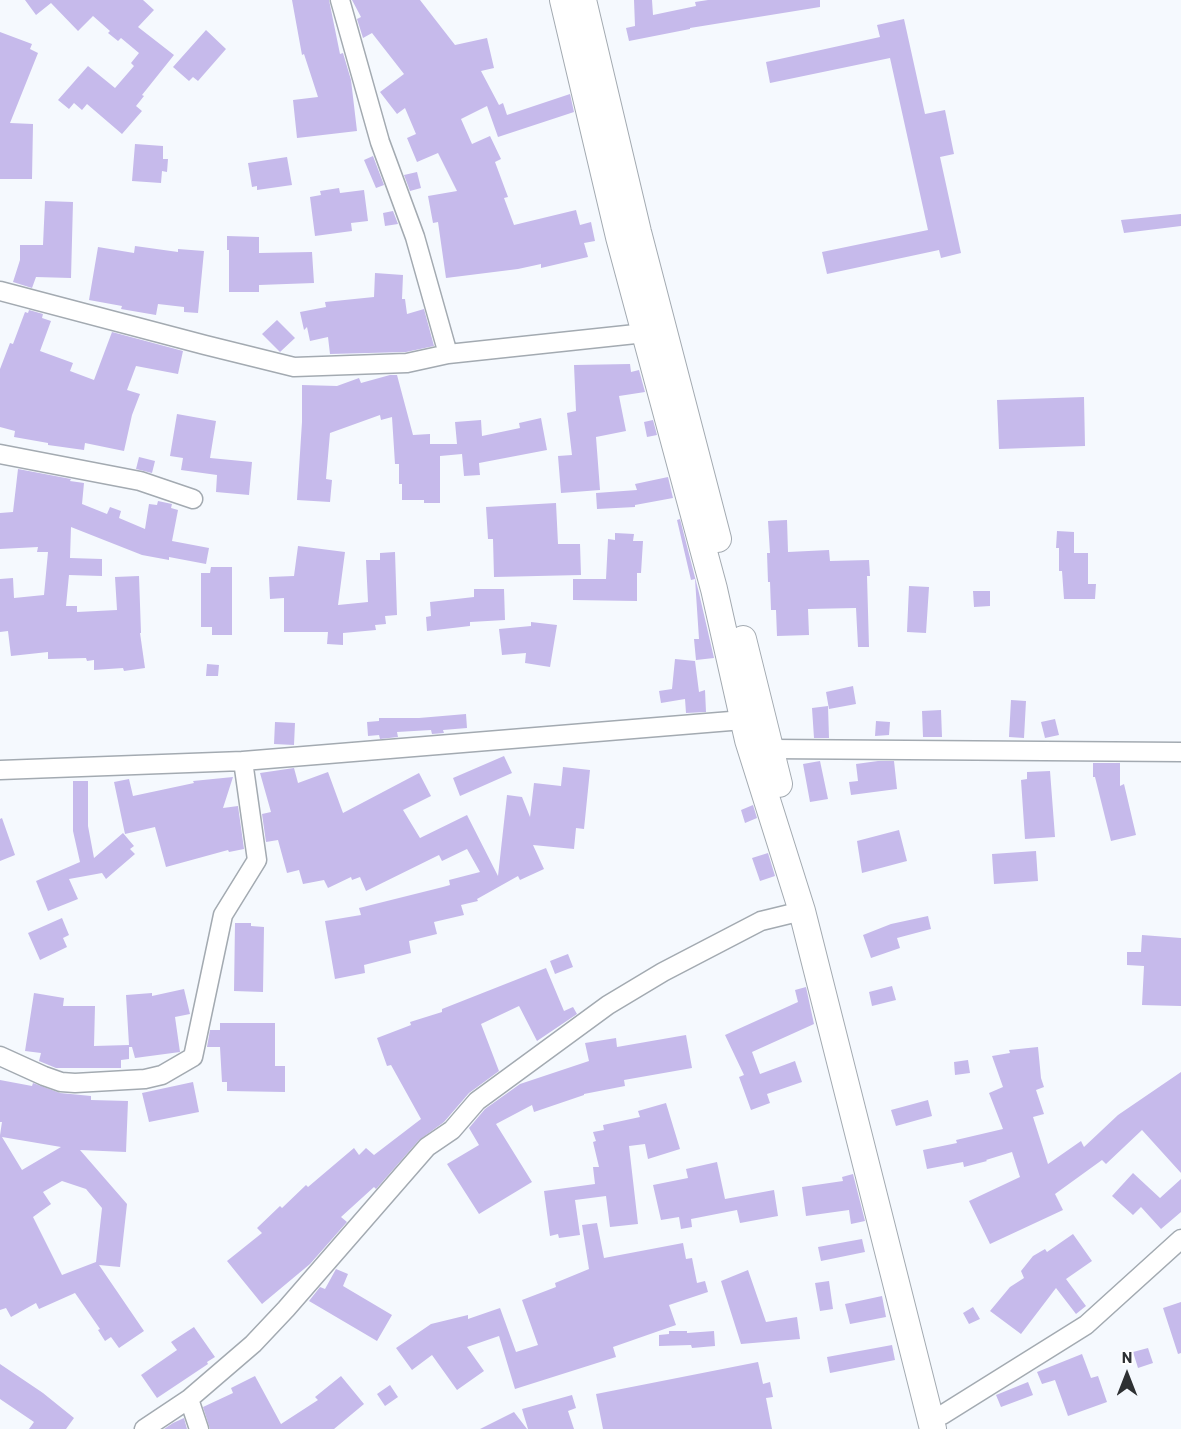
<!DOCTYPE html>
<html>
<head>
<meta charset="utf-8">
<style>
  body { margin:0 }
  #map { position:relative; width:1181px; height:1429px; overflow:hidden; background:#f5f9fe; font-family:Barlow,sans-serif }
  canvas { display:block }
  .north { position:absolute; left:1097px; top:1345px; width:60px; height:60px; -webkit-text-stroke:4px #fff; paint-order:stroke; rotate:0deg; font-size:16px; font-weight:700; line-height:24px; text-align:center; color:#2e3133 }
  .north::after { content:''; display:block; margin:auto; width:21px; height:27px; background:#2e3133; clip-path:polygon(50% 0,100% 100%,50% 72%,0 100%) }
</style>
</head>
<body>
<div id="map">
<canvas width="1181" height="1429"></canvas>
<div class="north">N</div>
</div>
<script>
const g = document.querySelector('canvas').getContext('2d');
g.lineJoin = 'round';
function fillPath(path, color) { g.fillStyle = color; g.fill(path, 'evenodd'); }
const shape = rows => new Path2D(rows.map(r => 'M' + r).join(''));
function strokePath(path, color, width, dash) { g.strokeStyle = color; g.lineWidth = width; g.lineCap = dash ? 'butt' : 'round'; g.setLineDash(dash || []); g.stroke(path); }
const building = shape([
  [25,0,143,0,154,10,138,27,174,55,142,95,144,96,136,106,142,111,122,134,87,104,82,110,74,103,69,109,58,100,88,66,115,88,134,66,131,63,139,53,121,38,118,41,108,33,110,31,93,16,78,31,51,3,36,15],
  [292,0,329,0,340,54,343,53,351,80,357,131,297,138,293,100,318,97,304,54,302,55],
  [352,0,420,0,455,45,487,38,494,68,481,71,499,105,503,103,507,115,570,94,574,112,498,137,487,106,461,119,472,144,490,136,501,159,495,162,508,197,504,198,514,225,576,210,580,225,591,222,595,241,584,243,588,257,541,268,541,264,518,269,446,278,438,222,433,223,428,196,457,191,438,153,417,162,407,138,416,134,405,108,397,114,380,92,404,74,372,33,363,38,357,19,361,17],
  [634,0,652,0,653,15,696,6,695,2,708,0,820,0,820,7,690,28,690,29,629,41,626,28,635,26],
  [904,19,925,114,945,110,954,154,940,157,961,253,941,258,939,250,827,274,822,252,928,230,890,58,770,83,766,62,880,37,877,25],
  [206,30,226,49,198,81,193,77,189,81,173,67],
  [0,32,32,44,30,49,38,53,10,123,33,124,32,179,0,179],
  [135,144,163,146,163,159,168,159,167,172,162,171,161,183,132,181],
  [373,156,384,185,376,188,364,160],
  [287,157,292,185,257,190,257,186,252,187,248,163],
  [417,172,421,188,410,191,404,175],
  [339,188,340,193,364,190,368,221,351,223,352,231,315,236,310,197,321,195,320,191],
  [45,201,73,202,71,278,36,277,32,288,13,282,20,260,20,245,43,245],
  [393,211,398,224,385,226,383,213],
  [1181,214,1181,226,1124,233,1121,220],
  [227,236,259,237,259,253,312,252,314,283,259,285,259,292,229,292,229,250,227,250],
  [135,246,178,252,178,249,204,251,198,313,184,312,184,307,158,304,156,315,121,309,122,306,89,300,98,247,134,253],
  [375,273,403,275,402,299,405,299,407,314,424,309,434,346,406,352,330,354,328,337,310,341,307,327,304,330,300,312,326,307,325,302,374,297],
  [29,310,43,314,42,318,51,321,40,351,73,363,70,371,94,380,112,332,183,351,178,374,136,366,127,390,140,394,132,415,124,451,85,443,84,450,48,445,48,443,14,437,15,431,0,427,0,369,10,343,13,344,25,312,28,313],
  [277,320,295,338,280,352,262,334],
  [630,364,631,372,639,370,645,392,619,396,626,431,596,437,600,490,561,493,558,456,572,455,567,413,576,411,574,365],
  [390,375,397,375,413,435,430,434,430,444,457,444,455,422,481,420,482,436,520,428,519,423,541,418,547,450,479,463,480,475,464,476,462,454,440,456,440,503,424,503,424,500,402,500,402,484,399,484,399,464,395,464,392,417,381,420,380,415,330,433,326,479,332,480,330,502,297,500,302,422,302,385,337,386,359,378,361,383],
  [1084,397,1085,446,999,449,997,400],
  [177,414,216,421,210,458,252,462,249,495,216,492,217,475,181,470,183,458,170,456],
  [653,420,657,435,647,437,644,422],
  [139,457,155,461,152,473,136,469],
  [18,469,71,479,70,481,84,483,82,504,107,514,110,507,121,511,119,518,145,529,149,504,157,505,158,501,172,504,171,508,178,510,172,541,209,548,206,564,169,557,169,560,142,555,71,527,70,558,102,559,102,576,69,575,66,606,77,606,77,612,117,610,115,577,139,576,141,633,140,633,145,668,124,671,123,668,94,670,94,660,87,661,86,658,48,659,48,652,11,656,8,631,0,632,0,579,13,578,14,598,44,595,48,552,37,552,38,547,0,549,0,513,13,512],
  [668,477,673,498,635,505,635,507,597,509,596,493,637,490,635,484],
  [556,503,558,544,580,544,581,575,494,577,493,539,488,539,486,507],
  [680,519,699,593,714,658,696,660,694,639,699,639,695,579,691,580,677,520],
  [787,520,788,552,829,550,830,561,869,560,870,576,867,576,869,647,858,647,856,608,808,609,809,635,777,636,776,610,771,610,770,582,768,582,767,553,770,553,768,521],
  [1057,531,1074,532,1074,553,1088,553,1088,584,1096,584,1095,599,1064,599,1062,571,1059,571,1059,548,1056,548],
  [615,533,634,534,633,541,643,541,641,573,637,573,637,601,573,600,573,579,606,579,608,539,615,540],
  [298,546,345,552,338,605,368,602,366,560,380,560,380,553,395,552,397,615,385,616,386,624,375,625,376,630,343,633,343,645,327,644,328,632,284,632,284,598,270,599,269,577,294,576],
  [211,567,232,567,232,635,212,635,212,627,201,627,201,573,210,573],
  [909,586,929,587,926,633,907,632],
  [474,589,504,589,505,620,470,622,470,626,427,631,426,617,431,616,430,602,474,597],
  [973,591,990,591,990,606,974,607],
  [531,622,557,625,550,667,525,663,526,653,502,655,499,629,531,626],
  [675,659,695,661,699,692,705,690,706,712,686,713,685,699,661,703,659,691,672,689],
  [207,664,219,665,218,676,206,676],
  [853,686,856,704,829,709,826,692],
  [1011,700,1026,701,1024,738,1009,737],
  [828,706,829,738,814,738,812,708],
  [941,710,942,737,923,737,922,711],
  [466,714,467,728,443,730,444,733,432,734,431,730,397,732,398,737,380,739,379,735,368,736,367,722,379,721,379,718,419,718],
  [1055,719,1059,735,1045,738,1041,722],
  [876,721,890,722,889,735,875,736],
  [275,722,295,723,294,745,274,744],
  [504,756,512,773,460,796,453,778],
  [820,761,828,799,810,802,803,764],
  [878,761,894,761,897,789,851,795,849,782,858,781,856,764],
  [1093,763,1120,763,1120,786,1124,784,1136,835,1111,841,1095,777,1093,777],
  [563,767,590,770,584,829,576,828,574,849,533,845,544,869,520,880,518,876,477,899,478,901,461,905,464,915,434,922,437,934,409,941,411,953,364,965,365,973,335,979,325,921,361,915,359,908,443,887,450,885,449,880,480,872,467,849,442,861,439,855,366,891,360,877,352,880,351,877,328,888,324,880,303,884,299,870,287,873,278,840,266,842,262,814,271,812,260,773,294,768,298,783,328,772,343,813,419,773,431,796,403,810,420,838,467,815,498,876,507,795,522,797,530,817,534,783,561,786],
  [1050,771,1055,837,1025,839,1021,780,1027,779,1027,772],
  [233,777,223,808,238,806,244,849,229,852,228,850,166,867,155,827,125,834,114,782,129,779,133,796,194,783,193,781],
  [73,781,88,781,88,826,94,858,123,833,134,846,130,849,135,854,106,879,102,873,69,879,78,899,48,911,36,881,80,862,73,831],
  [753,805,757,818,745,823,741,810],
  [2,818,15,855,0,861,0,819],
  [899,830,907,861,862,873,857,841],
  [1036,851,1038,881,994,884,992,854],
  [768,853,775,876,760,881,752,858],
  [928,916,931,929,897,938,900,948,871,958,863,935,891,924],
  [62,918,69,935,63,938,67,947,40,960,28,933],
  [235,923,251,923,251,926,264,927,263,992,234,991],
  [1142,935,1181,938,1181,1006,1142,1005,1144,966,1127,965,1127,952,1141,952],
  [568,954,573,967,555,974,550,961],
  [546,968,564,1011,573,1007,577,1014,537,1041,519,1006,481,1024,499,1071,469,1093,444,1122,419,1140,376,1189,374,1187,341,1217,347,1222,310,1264,262,1304,227,1261,262,1233,257,1228,280,1206,282,1208,306,1185,308,1187,354,1148,359,1155,366,1148,374,1155,421,1119,391,1065,387,1066,377,1038,411,1025,410,1022,442,1012,442,1009],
  [892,986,896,1000,872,1006,869,992],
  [806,987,814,1024,752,1052,760,1074,795,1061,802,1082,767,1094,770,1103,751,1110,739,1077,744,1075,725,1035,798,1002,795,990],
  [184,989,190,1014,175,1017,180,1052,135,1058,132,1047,129,1047,129,1059,121,1060,121,1068,56,1068,39,1061,41,1053,25,1051,34,993,64,998,63,1006,95,1006,94,1046,129,1045,126,995,152,993,152,996],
  [220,1023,275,1023,275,1066,285,1066,285,1092,227,1091,227,1082,222,1082,220,1047,207,1047,210,1030,220,1030],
  [686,1035,692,1068,624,1080,625,1086,584,1094,584,1095,534,1112,532,1105,496,1124,532,1182,479,1214,447,1164,479,1145,469,1128,485,1109,520,1084,589,1061,585,1043,616,1038,617,1047],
  [1038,1047,1041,1078,1044,1087,1036,1090,1044,1114,1033,1117,1048,1164,1081,1141,1084,1147,1118,1115,1181,1072,1181,1173,1142,1130,1106,1164,1102,1160,1055,1194,1063,1210,990,1244,969,1201,1020,1177,1012,1152,986,1160,987,1161,964,1167,963,1162,927,1169,923,1150,957,1143,956,1140,1003,1129,989,1093,1003,1087,992,1056,1010,1053,1009,1050],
  [968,1060,970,1073,955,1075,954,1062],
  [0,1080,32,1086,33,1083,60,1093,91,1096,91,1100,128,1101,126,1152,80,1150,127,1204,120,1267,99,1265,144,1331,119,1348,111,1337,105,1341,98,1330,100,1329,75,1293,39,1309,36,1303,11,1317,6,1308,0,1310,0,1135,2,1122,0,1122],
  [2,1137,61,1147,22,1170],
  [62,1181,86,1189,102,1208,96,1262,62,1275,33,1217,51,1204,43,1192],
  [193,1082,199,1112,149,1122,142,1093],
  [928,1100,932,1116,896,1126,891,1110],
  [666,1103,680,1149,648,1159,645,1144,629,1146,638,1224,610,1227,606,1196,575,1200,580,1235,559,1238,558,1234,550,1236,544,1191,595,1184,593,1167,599,1167,593,1142,596,1141,593,1132,604,1130,603,1125,640,1117,638,1111],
  [717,1162,725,1199,774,1190,778,1216,740,1223,737,1210,691,1219,692,1227,681,1229,679,1217,661,1220,653,1185,688,1178,686,1169],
  [1133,1173,1160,1198,1181,1179,1181,1212,1161,1229,1141,1207,1133,1215,1112,1196],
  [853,1174,865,1221,851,1224,849,1210,806,1216,802,1187,843,1181,842,1177],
  [597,1223,604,1258,683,1243,686,1259,692,1258,697,1283,705,1281,708,1292,669,1305,676,1325,613,1347,616,1357,515,1389,499,1336,467,1347,484,1371,457,1390,432,1355,412,1370,396,1348,431,1324,468,1315,468,1319,500,1308,516,1352,538,1345,522,1300,556,1287,555,1283,589,1269,582,1225],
  [1073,1234,1092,1261,1066,1279,1086,1306,1076,1314,1056,1288,1021,1334,990,1311,1010,1287,1024,1278,1021,1271,1033,1256,1045,1249,1047,1252],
  [862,1239,865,1252,821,1261,818,1247],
  [336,1269,348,1274,343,1286,392,1315,377,1341,309,1301,320,1287,325,1289],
  [748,1270,766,1322,797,1317,800,1339,741,1344,721,1281],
  [829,1281,833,1309,820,1311,815,1283],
  [882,1296,886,1317,850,1324,845,1304],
  [1181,1302,1181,1353,1178,1354,1163,1308],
  [973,1307,980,1319,969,1324,963,1313],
  [194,1327,215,1357,207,1362,208,1364,157,1398,141,1375,177,1350,171,1342],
  [669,1331,687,1331,687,1333,714,1331,715,1346,692,1348,691,1345,659,1346,659,1335,669,1334],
  [892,1345,895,1360,830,1373,827,1357],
  [1148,1348,1153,1363,1138,1368,1133,1352],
  [1082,1354,1091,1378,1098,1376,1107,1402,1068,1416,1055,1380,1042,1384,1037,1372],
  [758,1362,763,1384,770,1382,773,1397,766,1398,772,1429,603,1429,596,1394],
  [0,1364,43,1393,74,1418,66,1429,29,1429,34,1422,0,1399],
  [255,1376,281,1424,318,1400,315,1397,341,1376,364,1404,334,1429,210,1429,203,1407,233,1393,231,1388],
  [1028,1382,1033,1395,1001,1407,996,1395],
  [390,1385,398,1397,385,1406,377,1394],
  [572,1395,576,1408,568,1411,574,1429,528,1429,522,1409],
  [514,1412,527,1429,480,1429],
  [184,1418,187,1429,164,1429,173,1423]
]);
const street = shape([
  [340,0,380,142,415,237,448,354],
  [0,291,205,345,294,367,407,363,448,354,645,333],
  [0,454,140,481,193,499],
  [770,749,1181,752],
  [0,770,243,761,743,720],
  [0,1056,44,1076,61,1082,75,1083,145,1079,162,1075,193,1057,223,915,257,860,243,761],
  [942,1415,1086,1325,1181,1239],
  [144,1429,189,1399],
  [199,1429,189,1399,253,1344,286,1309,427,1147,452,1130,477,1101,608,1005,663,972,761,921,802,911]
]);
const secondary = shape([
  [563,0,619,237,714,589,748,740,802,911,933,1429],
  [583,0,638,232,718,539],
  [743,639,779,784]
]);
fillPath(building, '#c6baeb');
strokePath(street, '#a3aab1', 21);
strokePath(secondary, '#a3aab1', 28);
strokePath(street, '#fff', 18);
strokePath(secondary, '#fff', 26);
</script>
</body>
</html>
